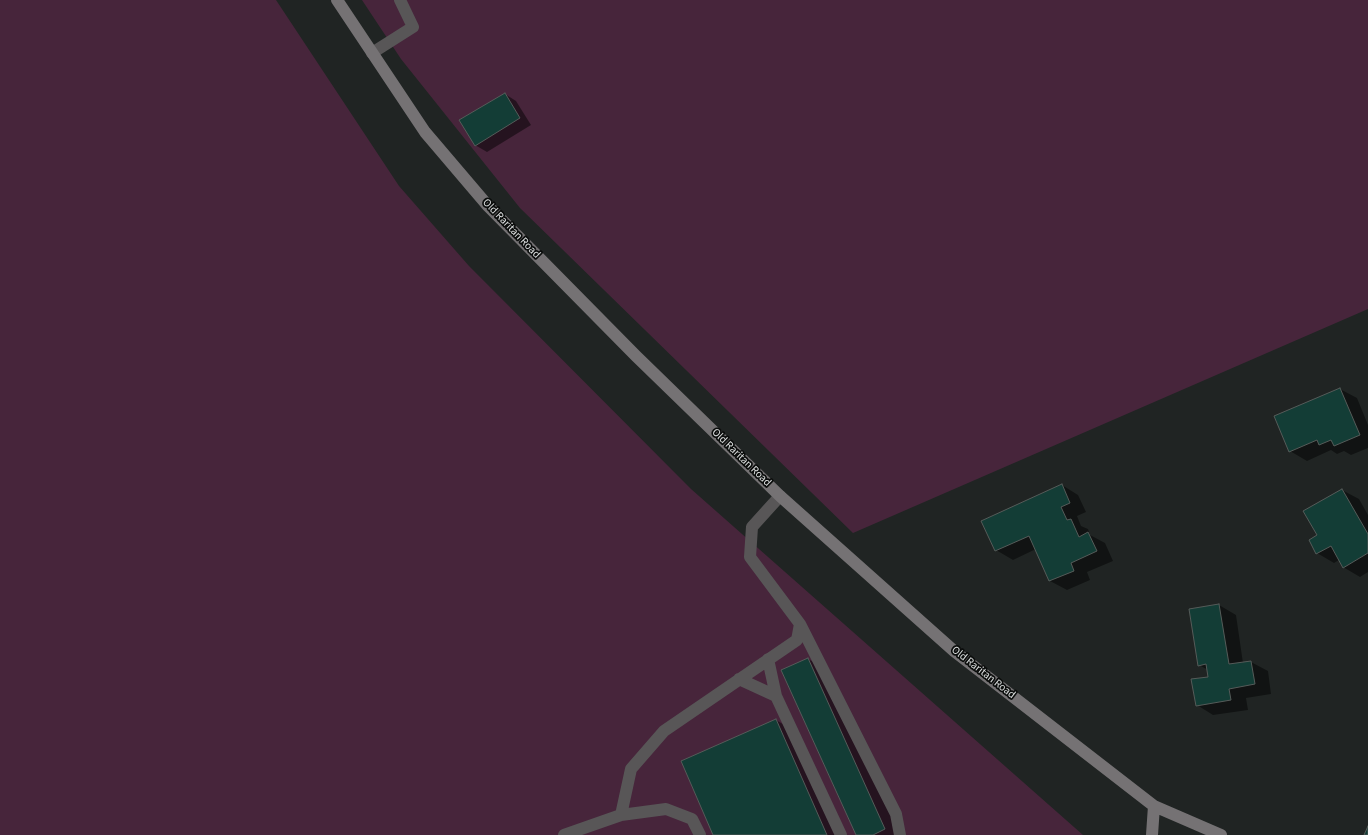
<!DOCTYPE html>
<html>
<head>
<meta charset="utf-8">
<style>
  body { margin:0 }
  canvas { display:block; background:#202423 }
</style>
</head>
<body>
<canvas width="1368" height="835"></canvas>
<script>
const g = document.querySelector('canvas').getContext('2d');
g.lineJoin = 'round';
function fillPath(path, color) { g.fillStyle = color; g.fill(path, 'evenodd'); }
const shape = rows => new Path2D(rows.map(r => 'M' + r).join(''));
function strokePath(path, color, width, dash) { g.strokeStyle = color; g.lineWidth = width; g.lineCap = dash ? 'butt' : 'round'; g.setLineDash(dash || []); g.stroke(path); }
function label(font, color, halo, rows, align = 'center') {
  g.font = font + ' "Source Sans 3",sans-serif'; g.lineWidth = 3.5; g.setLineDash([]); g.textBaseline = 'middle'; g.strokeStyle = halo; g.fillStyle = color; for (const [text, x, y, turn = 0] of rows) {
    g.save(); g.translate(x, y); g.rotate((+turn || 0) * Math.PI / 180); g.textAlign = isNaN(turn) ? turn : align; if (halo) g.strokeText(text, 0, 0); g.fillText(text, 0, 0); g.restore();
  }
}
const green = shape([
  [0,0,276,0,399,186,469,266,691,489,1083,835,0,835],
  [362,0,1368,0,1368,309,853,533,520,208,401,59]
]);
const shadow = shape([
  [505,94,516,101,531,125,487,152,475,145],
  [1340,389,1357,398,1368,425,1368,448,1351,455,1344,451,1337,454,1331,450,1307,461,1290,451],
  [1062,485,1078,495,1086,512,1077,516,1081,526,1088,529,1090,535,1105,543,1113,561,1087,572,1090,580,1067,590,1050,581,1036,549,1013,560,996,550],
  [1342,490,1359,499,1368,515,1368,572,1360,577,1343,567,1339,560,1334,563,1317,553,1318,536],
  [1219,605,1236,615,1243,663,1251,662,1268,671,1271,694,1246,698,1248,710,1213,715,1197,705,1209,678,1208,670,1199,665],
  [808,659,825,668,900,835,857,835],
  [776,720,798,733,843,835,714,835]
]);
const building = shape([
  [505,93,520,118,475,146,459,120,505,93],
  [1340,388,1360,435,1334,446,1331,440,1319,445,1317,440,1289,452,1274,416,1340,388],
  [1062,484,1070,503,1061,507,1067,520,1071,519,1079,537,1088,532,1097,551,1071,563,1074,571,1049,581,1029,536,995,551,981,521,1062,484],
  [1342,489,1368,534,1368,553,1343,568,1331,546,1316,554,1309,540,1317,535,1303,511,1342,489],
  [1219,604,1229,664,1251,661,1255,684,1229,689,1231,700,1196,706,1191,679,1208,677,1206,664,1198,666,1189,609,1219,604],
  [808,658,885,829,873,835,856,835,781,670,808,658],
  [776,719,827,835,713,835,681,761,776,719],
  [1368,826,1368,835,1364,835,1368,826]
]);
const lane = shape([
  [372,53,413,27,400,0],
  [800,624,896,814,900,835],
  [768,659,776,696,841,835],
  [739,679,776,696],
  [621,815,666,809,692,819,700,835],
  [564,835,621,815,631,769,664,731,797,640,800,624,750,557,752,527,780,496]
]);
const secondary = shape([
  [337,0,425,132,488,206,636,356,780,496,954,651,1154,806,1221,835],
  [1152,835,1154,806]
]);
const streetNames = [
  ["Old Raritan Road",511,229,46],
  ["Old Raritan Road",741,458,44],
  ["Old Raritan Road",983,673,38]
];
fillPath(green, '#47253b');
fillPath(shadow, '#0007');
fillPath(building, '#133d36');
strokePath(building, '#555b59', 1);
strokePath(lane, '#585657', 12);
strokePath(secondary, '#757274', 12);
label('11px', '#dee1e1', '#0b0d0c', streetNames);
</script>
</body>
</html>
